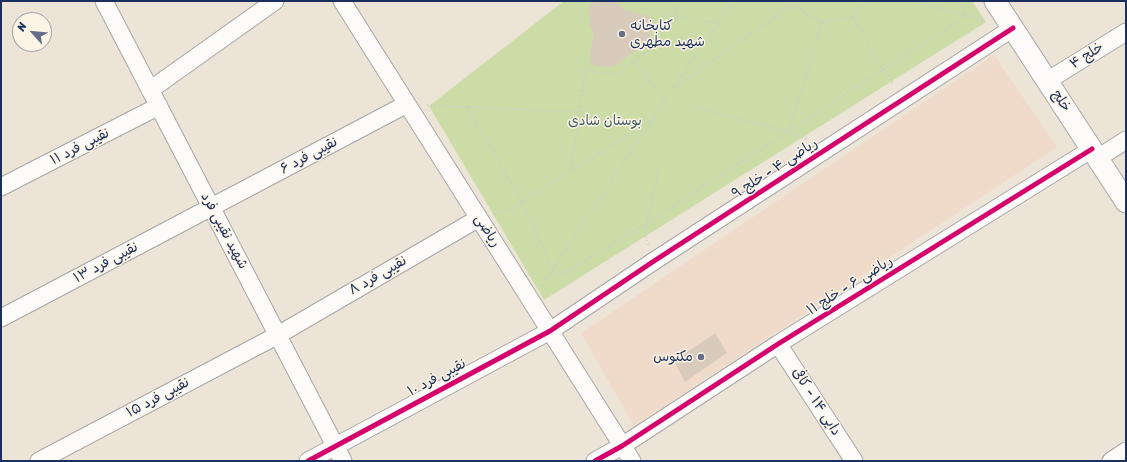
<!DOCTYPE html>
<html>
<head>
<meta charset="utf-8">
<style>
  body { margin:0 }
  #map { position:relative; width:1127px; height:462px; overflow:hidden; background:#ece4d7; font-family:Sriracha,sans-serif }
  canvas { display:block }
  .frame { position:absolute; inset:0; border:2px solid #1b2f5e; pointer-events:none }
  .north { position:absolute; left:12px; top:12px; width:40px; height:40px; box-sizing:border-box; background:#fcf5e5; border:1px solid #a2a6af; border-radius:50%; rotate:297deg; font-size:11px; font-weight:700; line-height:16px; text-align:center; color:#1b2f5e }
  .north::after { content:''; display:block; margin:auto; width:14px; height:18px; background:#646e88; clip-path:polygon(50% 0,100% 100%,50% 72%,0 100%) }
</style>
</head>
<body>
<div id="map">
<canvas width="1127" height="462"></canvas>
<div class="frame"></div>
<div class="north">N</div>
</div>
<script>
const g = document.querySelector('canvas').getContext('2d');
g.lineJoin = 'round';
function fillPath(path, color) { g.fillStyle = color; g.fill(path, 'evenodd'); }
const shape = rows => new Path2D(rows.map(r => 'M' + r).join(''));
function strokePath(path, color, width, dash) { g.strokeStyle = color; g.lineWidth = width; g.lineCap = dash ? 'butt' : 'round'; g.setLineDash(dash || []); g.stroke(path); }
function label(font, color, halo, rows, align = 'center') {
  g.font = font + ' Sriracha,"Playpen Sans Arabic",sans-serif'; g.lineWidth = 3; g.setLineDash([]); g.textBaseline = 'middle'; g.strokeStyle = halo; g.fillStyle = color; for (const [text, x, y, turn = 0] of rows) {
    g.save(); g.translate(x, y); g.rotate((+turn || 0) * Math.PI / 180); g.textAlign = isNaN(turn) ? turn : align; if (halo) g.strokeText(text, 0, 0); g.fillText(text, 0, 0); g.restore();
  }
}
const built = shape([
  [994,55,1057,147,634,426,581,333]
]);
const green = shape([
  [564,1,972,1,986,22,544,300,429,106]
]);
const building = shape([
  [594,1,613,1,618,3,625,10,646,15,652,19,653,27,647,42,613,67,597,66,591,62,590,54,594,33,589,24,590,14,587,13,590,6],
  [715,333,727,353,685,382,674,361]
]);
const path = shape([
  [675,1,677,17,718,23],
  [916,1,985,21],
  [853,17,883,70,894,85],
  [823,22,853,17,869,1],
  [635,61,664,102],
  [674,87,733,1],
  [673,89,794,3],
  [427,105,467,107],
  [698,108,788,132,809,140],
  [579,112,467,107,522,202,553,270,558,277,646,224,966,16,958,1],
  [788,131,823,22,808,16,794,3,794,1],
  [571,171,586,67,598,73,618,74,652,48,661,25,660,18,676,10],
  [495,214,507,211,653,119],
  [648,245,646,239,646,224,660,164],
  [542,286,667,98]
]);
const minor = shape([
  [104,1,343,461],
  [342,1,632,461],
  [1047,81,1126,32],
  [150,90,275,1],
  [1098,158,1126,140],
  [1,187,159,106],
  [1,318,407,104],
  [778,344,854,461],
  [39,461,278,335,479,218],
  [308,461,550,331,654,261,1013,28],
  [595,461,622,446,778,344,1092,149],
  [1111,461,1126,451]
]);
const tertiary = shape([
  [995,1,1126,202]
]);
const cycleway = shape([
  [308,461,550,331,654,261,1013,28],
  [595,461,622,446,778,344,1092,149]
]);
const markers = [
  [622,34,4,"#646e88"],
  [701,357,4,"#646e88"]
];
const poiNames = [
  ["کتابخانه",630,26],
  ["شهید مطهری",630,42],
  ["مکتوس",693,357,"right"]
];
const streetNames = [
  ["خلج ۴",1087,56,-32],
  ["خلج",1061,101,57],
  ["نقیبی فرد ۱۱",80,147,-27],
  ["نقیبی فرد ۶",309,156,-28],
  ["ریاضی ۴ - خلج ۹",775,169,-33],
  ["شهید نقیبی فرد",224,231,62],
  ["ریاضی",487,231,58],
  ["نقیبی فرد ۱۳",106,263,-28],
  ["نقیبی فرد ۸",378,276,-30],
  ["ریاضی ۶ - خلج ۱۱",850,286,-32],
  ["نقیبی فرد ۱۰",437,378,-28],
  ["نقیبی فرد ۱۵",158,398,-28],
  ["دایی ۱۴ - کافی",816,402,57]
];
const parkNames = [
  ["بوستان شادی",605,121]
];
fillPath(built, '#f0dbca');
fillPath(green, '#ccdca7');
fillPath(building, '#d9cbbc');
strokePath(minor, '#a8a6a4', 19);
strokePath(tertiary, '#a8a6a4', 23);
strokePath(path, '#cccbcc', 2.5, [1, 3]);
strokePath(minor, '#fcfbf9', 17);
strokePath(tertiary, '#fcfbf9', 21);
strokePath(cycleway, '#d6006c', 5);
for (const [x, y, r, color] of markers) { const dot = new Path2D(); dot.arc(x, y, r, 0, 2 * Math.PI); g.fillStyle = color; g.fill(dot); strokePath(dot, '#fcf5e5', 1.5); }
label('14px', '#1b2f5e', '#fcf5e5', poiNames, 'left');
label('14px', '#1b2f5e', '#fcf5e5', streetNames);
label('14px', '#405966', '#fcf5e5', parkNames);
</script>
</body>
</html>
